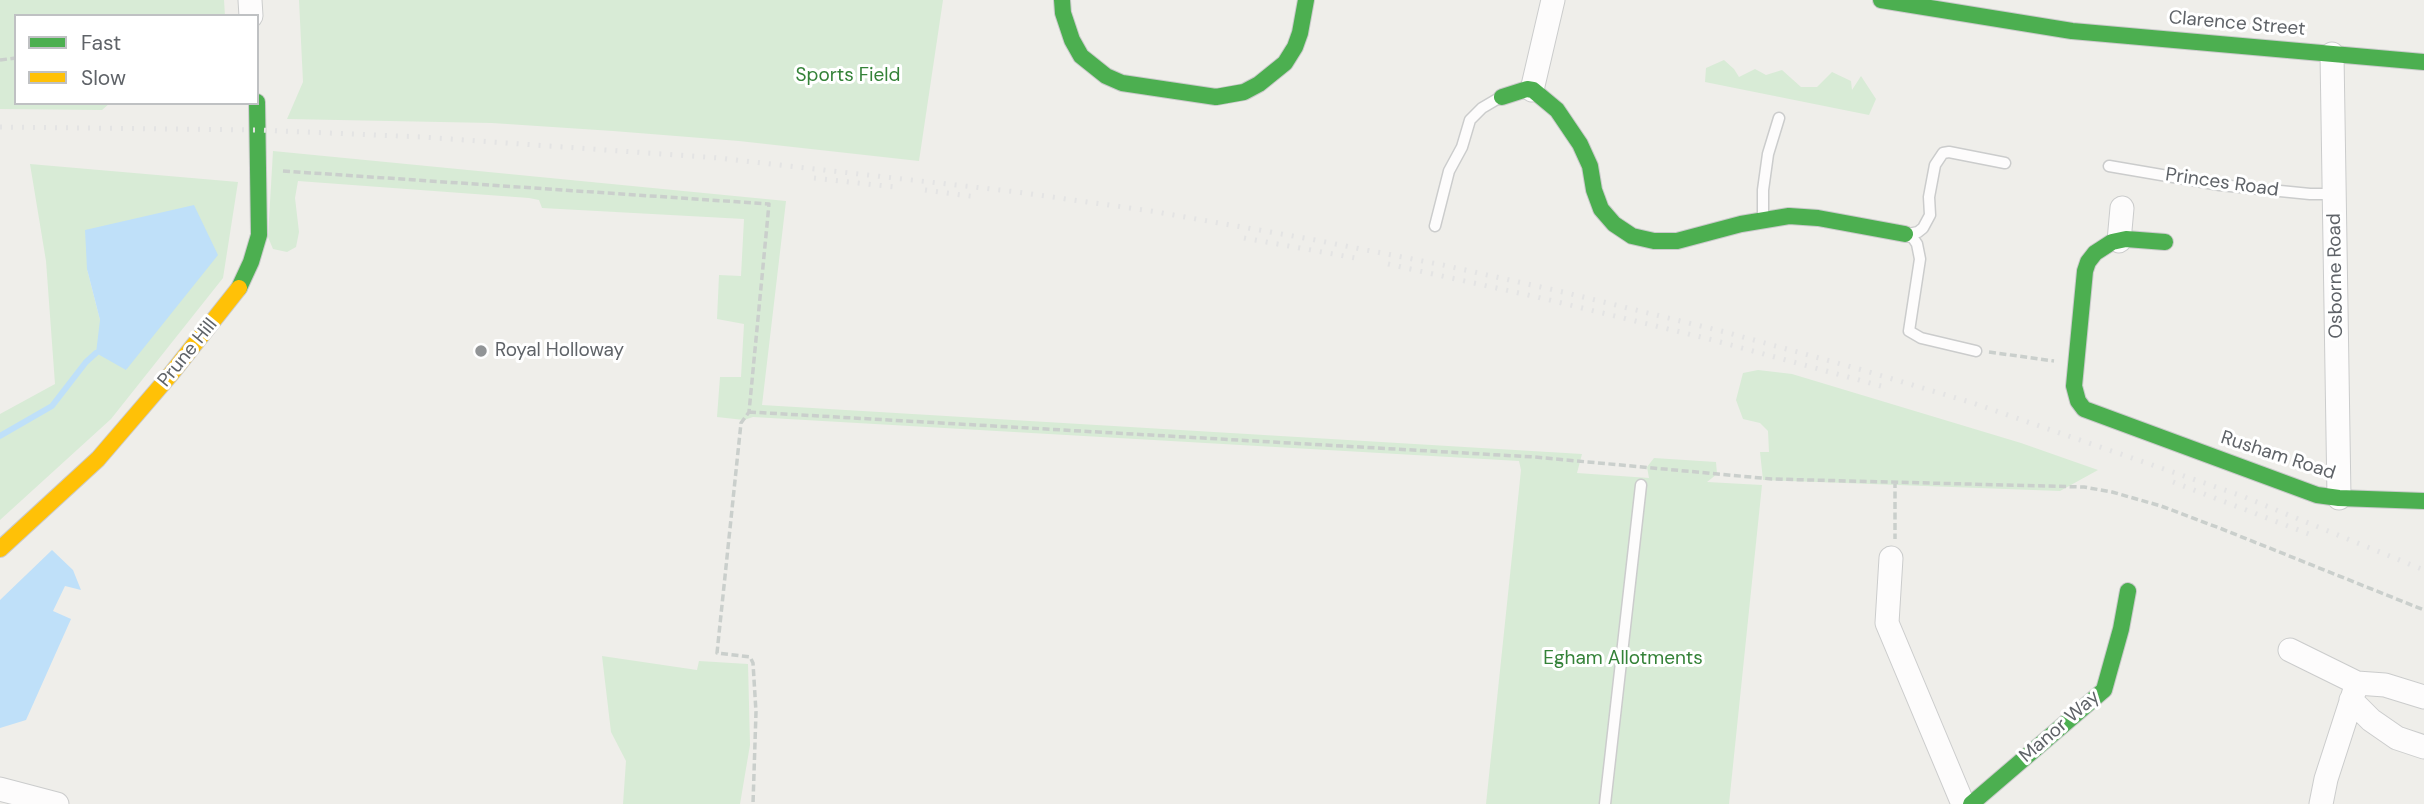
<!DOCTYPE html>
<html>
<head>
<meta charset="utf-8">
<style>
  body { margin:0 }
  #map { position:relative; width:2424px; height:804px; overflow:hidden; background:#efeeea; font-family:"DM Sans",sans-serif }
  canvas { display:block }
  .legend { position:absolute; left:14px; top:14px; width:245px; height:91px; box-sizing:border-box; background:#fff; border:2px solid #bfc1c3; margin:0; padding:9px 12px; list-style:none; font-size:21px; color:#5f6368 }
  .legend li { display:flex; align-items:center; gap:14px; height:35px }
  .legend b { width:35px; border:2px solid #bfc1c3 }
</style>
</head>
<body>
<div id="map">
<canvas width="2424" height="804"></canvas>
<ul class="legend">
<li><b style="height:9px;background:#4caf50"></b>Fast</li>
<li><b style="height:9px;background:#ffc107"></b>Slow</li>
</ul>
</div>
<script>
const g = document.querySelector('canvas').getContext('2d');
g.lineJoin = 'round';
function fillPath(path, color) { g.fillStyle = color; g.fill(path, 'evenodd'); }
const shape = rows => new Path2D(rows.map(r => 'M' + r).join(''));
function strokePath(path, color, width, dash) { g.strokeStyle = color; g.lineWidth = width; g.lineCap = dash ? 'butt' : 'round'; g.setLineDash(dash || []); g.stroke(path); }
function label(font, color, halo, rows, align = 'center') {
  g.font = font + ' "DM Sans",sans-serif'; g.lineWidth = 6; g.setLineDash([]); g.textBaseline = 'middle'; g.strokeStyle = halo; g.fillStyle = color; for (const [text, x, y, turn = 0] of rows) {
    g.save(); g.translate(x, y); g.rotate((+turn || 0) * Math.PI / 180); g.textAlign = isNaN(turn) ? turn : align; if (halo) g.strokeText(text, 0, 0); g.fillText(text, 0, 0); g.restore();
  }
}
const green = shape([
  [0,0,224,0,225,16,16,16,16,103,110,103,102,110,0,109],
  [299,0,943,0,919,161,739,141,613,131,492,123,287,119,303,82],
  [1724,60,1734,69,1739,77,1755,69,1766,75,1782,70,1801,87,1817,87,1832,72,1851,81,1852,90,1861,76,1876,99,1869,115,1705,82,1706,68],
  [273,151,786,201,762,405,1582,454,1577,473,1649,478,1647,467,1654,458,1716,462,1717,474,1707,482,1762,485,1729,804,1486,804,1521,470,1519,461,753,417,744,420,717,417,720,377,741,377,744,324,717,319,719,275,741,276,744,219,542,208,539,200,529,198,298,181,295,198,299,232,296,247,287,252,273,249,268,237],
  [30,164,238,182,223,278,111,419,0,520,0,414,55,384,46,261],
  [87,269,127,370,100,320],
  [1758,370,1792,374,2021,443,2098,470,2060,491,1763,480,1760,452,1769,452,1768,431,1760,423,1743,419,1736,400,1743,373],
  [602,656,697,670,699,661,748,664,750,745,740,804,623,804,626,761,611,732]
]);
const water = shape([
  [194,205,218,255,126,370,96,353,100,320,87,269,85,230],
  [52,550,73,570,81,590,65,586,53,611,71,619,26,720,0,728,0,600]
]);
const stream = shape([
  [0,436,52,406,86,362,96,353]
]);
const path = shape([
  [0,60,16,58],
  [283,171,769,204,749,412,741,423,717,653,750,657,753,663,756,712,753,804],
  [1989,352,2054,361],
  [749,412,1534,457,1772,479,2084,487,2112,492,2161,506,2222,529,2424,610],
  [1895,481,1895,539]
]);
const lane = shape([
  [2109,166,2220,185,2310,194,2334,194],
  [1763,218,1763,190,1768,154,1779,118],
  [1435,226,1449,171,1462,147,1470,120,1482,108,1499,98],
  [1908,234,1918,232,1923,228,1930,215,1929,197,1935,165,1943,153,1949,152,2005,163],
  [1908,236,1913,238,1917,244,1920,259,1909,331,1921,338,1976,351],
  [1605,804,1641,485]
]);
const street = shape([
  [250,0,251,16],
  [2332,54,2339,498],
  [1532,90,1553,0],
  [2119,241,2122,208],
  [1891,558,1887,623,1963,804],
  [2290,650,2357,683,2385,685,2424,697],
  [2351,700,2371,720,2397,738,2424,747],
  [0,789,57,804],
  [2321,804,2326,779,2357,683]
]);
const fast = shape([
  [1062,0,1063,13,1072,40,1081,56,1106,76,1122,83,1216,97,1244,92,1259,84,1285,63,1295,47,1300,33,1306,0],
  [1881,0,2072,31,2424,62],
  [1502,97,1527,89,1533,90,1557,110,1580,144,1590,166,1594,190,1601,209,1614,224,1632,236,1654,241,1677,241,1741,224,1789,216,1818,218,1905,234],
  [2165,242,2126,239,2112,242,2095,253,2088,262,2085,271,2074,386,2078,401,2084,409,2317,495,2339,498,2424,501],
  [239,288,251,262,259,235,257,102],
  [1971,804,2104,690,2121,629,2128,591]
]);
const slow = shape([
  [0,549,98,459,171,374,239,288]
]);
const rail = shape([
  [0,127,259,130,422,137,719,158,1017,192,1151,211,1310,239,1443,265,1563,292,1725,332,1859,369,1973,403,2242,496,2424,570],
  [814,178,894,187],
  [925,190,977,197],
  [1244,238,1361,259],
  [1388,264,1537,297,1709,339,1881,386],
  [2173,482,2314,536]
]);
const markers = [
  [481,351,7,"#919496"]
];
const streetNames = [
  ["Clarence Street",2237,24,5],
  ["Princes Road",2222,183,8],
  ["Osborne Road",2336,276,-91],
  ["Prune Hill",188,353,-51],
  ["Rusham Road",2278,456,18],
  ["Manor Way",2060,727,-41]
];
const parkNames = [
  ["Sports Field",848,76],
  ["Egham Allotments",1623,659]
];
const poiNames = [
  ["Royal Holloway",495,351]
];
fillPath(green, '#d8ebd6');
fillPath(water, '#bfe0f9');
strokePath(stream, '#bfe0f9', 6);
strokePath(lane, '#cbcccc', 13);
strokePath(street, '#cbcccc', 25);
strokePath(fast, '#cacacb', 18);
strokePath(slow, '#cacacb', 18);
strokePath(path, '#cacfcc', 3.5, [7, 3.5]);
strokePath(lane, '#fdfcfc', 10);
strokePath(street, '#fdfcfc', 23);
strokePath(fast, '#4caf50', 16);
strokePath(slow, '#ffc107', 16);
strokePath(rail, '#e4e4e4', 5, [2, 9]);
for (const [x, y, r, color] of markers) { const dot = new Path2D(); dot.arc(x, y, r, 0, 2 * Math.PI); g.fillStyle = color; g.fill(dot); strokePath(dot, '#fff', 2.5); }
label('19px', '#5f6368', '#fff', streetNames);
label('19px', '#348238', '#fff', parkNames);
label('19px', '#5f6368', '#fff', poiNames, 'left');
</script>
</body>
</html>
